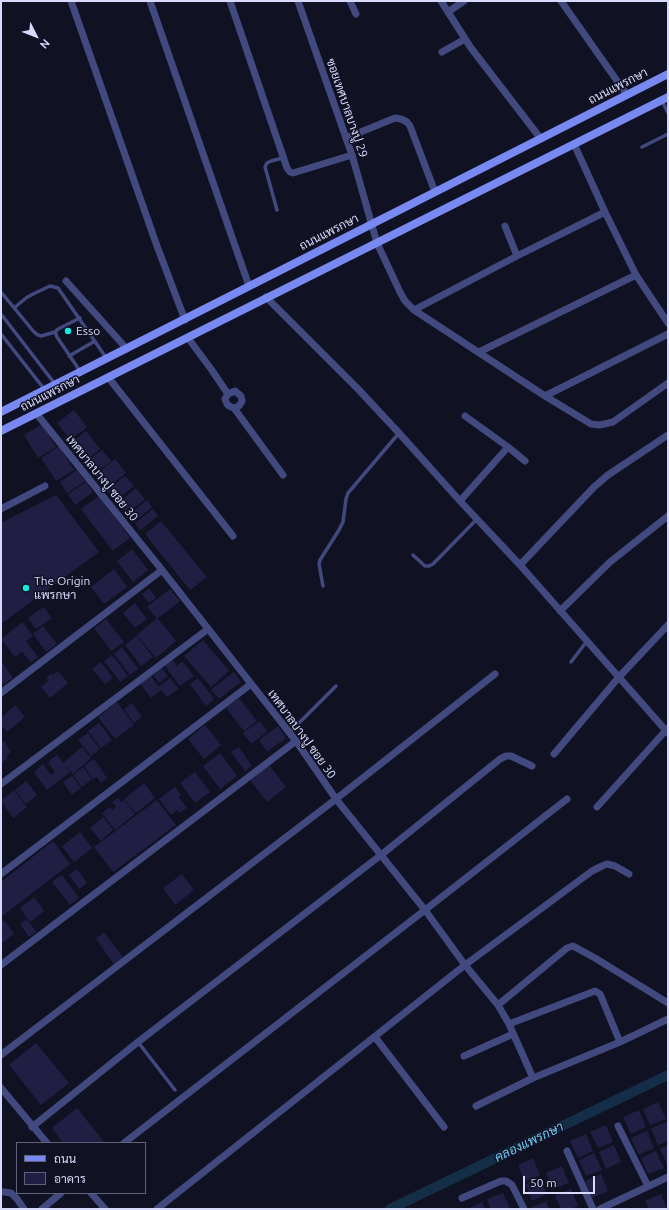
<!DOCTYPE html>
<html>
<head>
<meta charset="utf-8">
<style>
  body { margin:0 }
  #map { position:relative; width:669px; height:1210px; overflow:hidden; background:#111124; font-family:Ubuntu,Sarabun,sans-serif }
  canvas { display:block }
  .frame { position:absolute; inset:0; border:2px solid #d8dafb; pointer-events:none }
  .legend { position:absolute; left:16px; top:1142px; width:130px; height:52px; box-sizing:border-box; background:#111124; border:1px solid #61617a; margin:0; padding:5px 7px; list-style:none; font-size:12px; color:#d8dafb }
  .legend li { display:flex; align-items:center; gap:8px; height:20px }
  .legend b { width:20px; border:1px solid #61617a }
  .north { position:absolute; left:16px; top:16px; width:40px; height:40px; -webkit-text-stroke:3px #111124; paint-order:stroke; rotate:132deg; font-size:11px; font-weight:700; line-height:16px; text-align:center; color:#d8dafb }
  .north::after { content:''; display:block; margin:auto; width:14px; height:18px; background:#d8dafb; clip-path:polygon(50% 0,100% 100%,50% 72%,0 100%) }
  .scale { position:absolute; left:523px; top:1176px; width:72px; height:18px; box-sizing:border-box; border:2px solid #d8dafb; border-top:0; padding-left:5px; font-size:12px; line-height:14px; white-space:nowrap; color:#d8dafb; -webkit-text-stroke:3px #111124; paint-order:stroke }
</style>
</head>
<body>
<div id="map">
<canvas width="669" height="1210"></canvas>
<div class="frame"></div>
<ul class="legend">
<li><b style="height:5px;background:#7989f2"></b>ถนน</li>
<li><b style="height:11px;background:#201f43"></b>อาคาร</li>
</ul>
<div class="north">N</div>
<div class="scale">50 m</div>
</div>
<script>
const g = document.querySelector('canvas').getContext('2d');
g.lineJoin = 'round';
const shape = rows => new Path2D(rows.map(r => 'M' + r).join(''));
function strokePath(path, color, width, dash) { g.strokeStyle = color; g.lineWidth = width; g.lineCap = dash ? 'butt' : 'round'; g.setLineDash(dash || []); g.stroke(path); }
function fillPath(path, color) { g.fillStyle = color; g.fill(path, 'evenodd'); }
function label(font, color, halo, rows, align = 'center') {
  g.font = font + ' Ubuntu,Sarabun,sans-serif'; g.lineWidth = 3; g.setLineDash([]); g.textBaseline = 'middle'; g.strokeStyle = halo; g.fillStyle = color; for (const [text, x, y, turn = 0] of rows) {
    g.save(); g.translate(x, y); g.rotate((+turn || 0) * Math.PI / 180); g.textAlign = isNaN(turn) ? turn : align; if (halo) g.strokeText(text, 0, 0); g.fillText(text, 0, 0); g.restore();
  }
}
const canal = shape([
  [390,1209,668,1075]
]);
const building = shape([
  [74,410,87,427,70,440,57,423],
  [42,424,56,447,38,458,24,435],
  [86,431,100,449,85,461,71,443],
  [59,446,74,470,56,481,41,458],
  [102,450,111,461,94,474,85,462],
  [115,459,126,473,106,489,95,475],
  [77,470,85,481,67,493,60,482],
  [125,476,134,486,115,501,106,490],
  [86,482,93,492,75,505,68,494],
  [136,488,145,499,127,514,118,503],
  [56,495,99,552,1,624,1,523],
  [99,496,130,538,113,551,81,509],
  [147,500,152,507,134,522,128,515],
  [153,509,158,516,140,530,135,523],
  [161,521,207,577,190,590,145,534],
  [132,549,148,570,133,582,117,561],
  [114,569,127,587,104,604,91,587],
  [149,588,156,598,149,603,142,594],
  [170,589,180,601,157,619,147,607],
  [135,603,147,619,135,628,123,613],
  [44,607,52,618,36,629,28,618],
  [157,618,176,641,156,658,137,635],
  [106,619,124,642,111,651,94,628],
  [23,622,33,636,26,641,38,657,31,662,22,652,15,657,1,639],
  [43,626,57,644,46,652,33,634],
  [137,636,153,657,141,666,125,645],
  [203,640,229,671,211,687,184,656],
  [122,647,138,669,130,675,114,654],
  [112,655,128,676,120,682,104,661],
  [172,659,177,666,182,661,194,676,180,686,164,665],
  [1,661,13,678,4,684,1,681],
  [101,662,113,678,105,684,92,669],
  [162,668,168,676,159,683,153,675],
  [58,671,68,683,50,698,41,687,48,681,46,678,52,673,53,675],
  [234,672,241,682,219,699,211,690],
  [150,675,159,687,170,678,179,689,167,697,161,690,151,698,140,683],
  [198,678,214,699,206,706,190,684],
  [239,698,257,721,244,731,226,708],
  [117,702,134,725,115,739,98,717],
  [132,703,142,717,134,723,124,709],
  [15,705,25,717,7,732,1,725,1,718],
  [260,721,267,732,251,744,243,733],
  [99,723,112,740,101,748,88,731],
  [205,725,221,745,204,759,188,739],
  [278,726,286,738,267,752,259,740],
  [88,733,100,749,91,756,78,740],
  [4,741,11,752,6,756,8,758,1,763,1,743],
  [82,747,91,758,73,774,63,763],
  [239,747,252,766,245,771,231,752],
  [220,753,237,776,220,789,203,766],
  [57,755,70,772,47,790,34,772,43,764,51,775,55,772,48,762],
  [94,759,107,778,101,783,97,777,93,779,84,766],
  [269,765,286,787,267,802,250,780],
  [83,767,92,779,82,787,73,775],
  [195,772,210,792,195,803,180,783],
  [72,776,81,788,72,795,63,782],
  [26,781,37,795,26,804,15,790],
  [144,783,155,798,136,813,124,799],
  [175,787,181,795,178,796,187,808,179,813,177,810,171,815,159,799],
  [14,790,27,807,13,818,1,801],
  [118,798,121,802,124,800,135,814,115,830,102,813,110,807,112,810,116,807,112,802],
  [157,800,176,825,113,872,94,847],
  [103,817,113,830,101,841,90,828],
  [80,832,92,848,74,862,62,846],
  [53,841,70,864,1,917,1,882],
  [77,869,87,883,79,889,69,875],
  [182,874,194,890,175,905,163,888],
  [62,875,79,898,70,905,52,882],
  [34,897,44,911,30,922,20,908],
  [27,919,36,932,29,937,20,924],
  [4,920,14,934,1,944,1,922],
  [104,932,123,957,114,964,96,939],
  [36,1043,69,1083,41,1105,9,1065],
  [658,1102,666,1119,650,1125,643,1109],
  [77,1108,105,1143,63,1143,52,1128],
  [639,1110,646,1127,631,1134,623,1117],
  [667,1122,668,1124,668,1141,658,1145,651,1128],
  [606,1125,613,1142,598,1148,590,1132],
  [647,1131,654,1148,639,1155,631,1138],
  [586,1134,593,1151,578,1158,570,1141],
  [614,1145,621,1162,606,1169,599,1152],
  [668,1145,668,1166,660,1149],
  [656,1151,664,1168,648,1174,641,1158],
  [594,1153,602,1170,586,1176,579,1160],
  [533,1158,540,1175,525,1182,518,1165],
  [562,1166,569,1183,553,1189,546,1173],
  [601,1174,608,1191,592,1198,585,1181],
  [540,1178,547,1194,532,1201,525,1184],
  [571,1189,578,1206,571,1209,561,1209,555,1196],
  [503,1193,510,1209,491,1209,487,1199],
  [661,1194,667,1209,649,1209,645,1201],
  [546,1201,549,1209,531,1209,530,1208],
  [482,1202,485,1209,467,1209]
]);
const service = shape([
  [662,101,668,113],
  [642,147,668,134],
  [277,210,265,167,267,163,271,161,283,158],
  [1,292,34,332,38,335,41,336,55,332],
  [14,308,26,298,33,294,50,286,58,288,107,359],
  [1,314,55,384],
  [80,318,58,329,55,332,57,337,80,371],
  [1,334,45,390],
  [69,356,95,341],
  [413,555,425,566,429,566,433,564,477,519],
  [323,586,319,564,320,560,339,530,343,522,346,499,348,493,399,433],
  [571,662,587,641],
  [289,733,336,686],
  [138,1042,175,1090]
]);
const minor = shape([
  [71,1,157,246,185,320],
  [150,1,249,286],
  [230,1,287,168,290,172,293,173,352,155],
  [298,1,352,155,377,243,400,292,405,301,414,310,545,396,591,424,600,425,613,422,668,383],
  [350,1,356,14],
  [441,1,471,48,541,139],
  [561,1,627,95],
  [448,12,464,1],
  [442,52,465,39],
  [346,138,395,118,401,119,407,122,410,126,435,192],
  [574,144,605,212,636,275,668,323],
  [505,226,517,256],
  [66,281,127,349],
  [266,297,358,389,399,433,460,501,520,565,668,733],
  [414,310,517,256,605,212],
  [188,338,211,369,228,394],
  [479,352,636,275],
  [108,377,233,536],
  [545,396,668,334],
  [234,408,239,406,242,401,241,396,235,391,228,394,225,399,227,404,229,406,234,408,283,475],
  [36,413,162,570,296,741,336,799,425,910,465,965,498,1005,509,1024,533,1078],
  [508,447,525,461],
  [460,501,508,447,465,416],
  [1,509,45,486],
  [520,565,594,487,608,475,668,435],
  [560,611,610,562,668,516],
  [1,693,162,570],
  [554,754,619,677,668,625],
  [1,784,208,629],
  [597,807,668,728],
  [1,874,251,684],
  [1,965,296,741],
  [498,1005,567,948,573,946,595,958,668,1003],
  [509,1024,595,991,600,994,620,1042],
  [375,1037,444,1127],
  [1,1055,336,799,495,674],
  [464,1056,513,1034],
  [1,1088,47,1143],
  [476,1106,533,1078,620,1042,668,1019],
  [618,1126,648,1186],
  [32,1127,138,1042,381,855,500,759,506,756,511,756,532,766],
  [124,1143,425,910,567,799],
  [567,1151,593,1209],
  [1,1192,5,1192,11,1193,17,1199,24,1209],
  [91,1193,105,1209],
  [462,1198,501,1181,506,1181,512,1185,524,1209],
  [42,1209,61,1193],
  [157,1209,465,965,592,871,602,866,607,864,615,866,629,874],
  [600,1209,668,1177]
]);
const secondary = shape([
  [1,412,668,74],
  [1,431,668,97]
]);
const markers = [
  [68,331,4,"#17e8db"],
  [26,588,4,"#17e8db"]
];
const streetNames = [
  ["ถนนแพรกษา",618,86,-27],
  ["ซอยเทศบาลบางปู 29",347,108,71],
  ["ถนนแพรกษา",329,232,-27],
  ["ถนนแพรกษา",50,393,-27],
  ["เทศบาลบางปู ซอย 30",102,478,51],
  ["เทศบาลบางปู ซอย 30",302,734,54]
];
const poiNames = [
  ["Esso",76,331],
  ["The Origin",34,581],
  ["แพรกษา",34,595]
];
const waterNames = [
  ["คลองแพรกษา",529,1142,-26]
];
strokePath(canal, '#132e46', 10);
fillPath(building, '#201f43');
strokePath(service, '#41497e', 3.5);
strokePath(minor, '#41497e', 7);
strokePath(secondary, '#7989f2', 8);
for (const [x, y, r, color] of markers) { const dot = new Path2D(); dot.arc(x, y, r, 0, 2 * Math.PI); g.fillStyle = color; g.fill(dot); strokePath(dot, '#111124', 1.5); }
label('12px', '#d8dafb', '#111124', streetNames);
label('12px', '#d8dafb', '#111124', poiNames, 'left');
label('italic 13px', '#71caf1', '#111124', waterNames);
</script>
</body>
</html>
